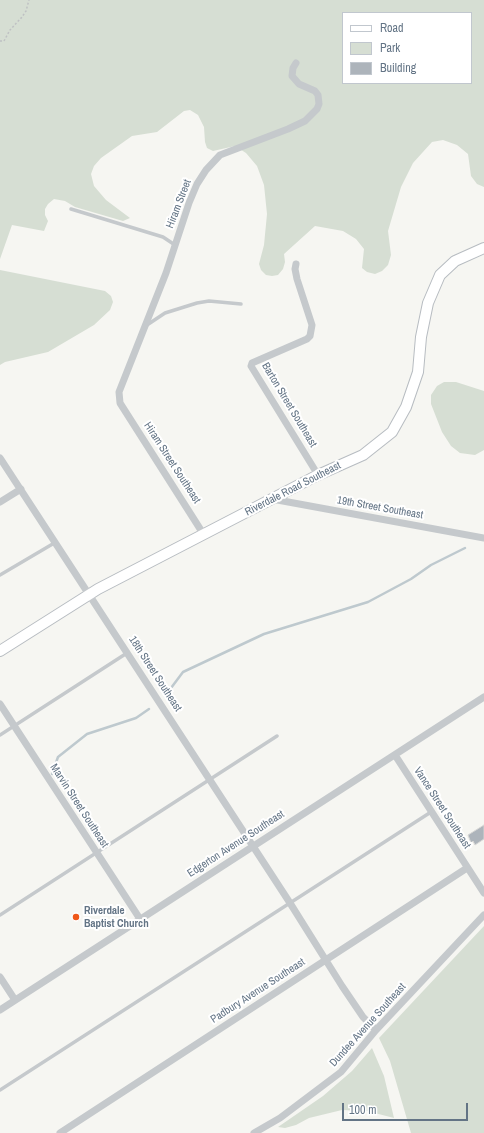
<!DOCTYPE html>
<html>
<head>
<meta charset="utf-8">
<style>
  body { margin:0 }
  #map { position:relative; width:484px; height:1133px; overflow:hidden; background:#f6f6f2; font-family:"Archivo Narrow",sans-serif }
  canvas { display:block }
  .legend { position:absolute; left:342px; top:12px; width:130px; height:72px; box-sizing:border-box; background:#fff; border:1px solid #c1c7ce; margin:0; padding:5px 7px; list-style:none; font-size:12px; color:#637485 }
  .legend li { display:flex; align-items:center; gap:8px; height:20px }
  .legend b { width:20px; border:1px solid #c1c7ce }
  .scale { position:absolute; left:342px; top:1103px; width:126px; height:18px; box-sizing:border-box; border:2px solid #637485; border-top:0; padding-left:5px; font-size:12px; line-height:14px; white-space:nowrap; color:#637485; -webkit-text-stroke:3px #fff; paint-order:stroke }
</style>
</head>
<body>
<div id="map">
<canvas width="484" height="1133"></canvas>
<ul class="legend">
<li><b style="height:5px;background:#fff"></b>Road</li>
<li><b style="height:11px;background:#d6ded3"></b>Park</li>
<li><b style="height:11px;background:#adb4bb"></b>Building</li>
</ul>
<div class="scale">100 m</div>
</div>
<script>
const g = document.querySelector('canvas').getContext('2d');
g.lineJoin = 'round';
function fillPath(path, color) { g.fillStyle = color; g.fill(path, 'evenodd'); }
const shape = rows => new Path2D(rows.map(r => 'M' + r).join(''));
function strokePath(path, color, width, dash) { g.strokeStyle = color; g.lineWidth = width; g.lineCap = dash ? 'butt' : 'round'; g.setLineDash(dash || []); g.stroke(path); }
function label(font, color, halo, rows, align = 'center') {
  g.font = font + ' "Archivo Narrow",sans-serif'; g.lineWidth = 4; g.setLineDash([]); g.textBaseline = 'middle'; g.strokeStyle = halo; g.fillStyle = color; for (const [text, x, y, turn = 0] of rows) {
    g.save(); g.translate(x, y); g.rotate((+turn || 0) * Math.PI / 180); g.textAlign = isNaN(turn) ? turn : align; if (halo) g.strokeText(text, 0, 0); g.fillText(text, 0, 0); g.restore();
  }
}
const green = shape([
  [0,0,484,0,484,187,477,184,471,176,468,154,457,145,443,140,432,142,413,163,401,187,388,231,391,255,388,265,382,271,375,274,367,272,362,268,364,249,356,239,343,231,315,226,284,254,285,262,283,269,278,275,272,276,266,275,261,270,259,264,264,245,267,214,264,185,257,166,246,153,235,146,213,151,207,148,205,142,204,127,198,115,190,110,184,111,157,132,132,136,101,158,94,166,91,174,94,186,106,200,130,218,123,221,75,207,65,201,54,199,48,204,45,209,45,215,48,221,44,231,12,225,0,259],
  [343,13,471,13,471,83,343,83],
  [0,270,105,291,111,296,113,302,110,310,94,325,48,352,5,362,0,365],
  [444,382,456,382,484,391,484,450,475,455,460,453,451,446,442,432,431,404,431,395,437,386],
  [484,926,484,1133,411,1133,390,1061,379,1038],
  [372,1048,384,1076,394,1118,367,1111,342,1110,309,1118,296,1125,285,1128,278,1127,323,1096,352,1071]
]);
const stream = shape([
  [165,696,183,672,264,634,368,602,411,579,431,565,465,548],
  [52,774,58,757,87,734,136,718,149,709]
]);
const building = shape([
  [484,825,484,839,475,845,473,841,471,843,468,835,484,825]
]);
const path = shape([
  [0,41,4,41,10,30,22,17,26,11,29,0]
]);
const lane = shape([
  [71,209,163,237,175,245],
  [147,325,165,313,197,303,209,301,241,304],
  [0,575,56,542],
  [0,735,127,653],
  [0,915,277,736],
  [0,1090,431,812]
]);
const street = shape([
  [296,264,295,269,297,279,312,325,310,336,307,339,252,363,251,366,318,475],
  [0,458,290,903,342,986,363,1017,376,1030],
  [272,499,484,538],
  [0,502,21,489],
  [204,535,120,403,119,392,166,273,189,203,197,184,206,170,220,155,288,129,305,121,317,109,319,104,318,95,315,91,299,84,292,76,293,68,296,63],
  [0,704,140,919],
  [395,755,484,893],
  [0,977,15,1000],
  [0,1010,484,697],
  [60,1133,467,868],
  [254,1133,280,1118,341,1072,376,1030,484,915]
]);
const secondary = shape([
  [0,651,98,589,318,475,363,455,392,432,406,407,418,372,421,337,428,303,440,275,455,261,484,248]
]);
const markers = [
  [76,917,4,"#ef5719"]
];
const streetNames = [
  ["Hiram Street",179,204,-69],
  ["Barton Street Southeast",289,405,59],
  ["Hiram Street Southeast",172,463,57],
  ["Riverdale Road Southeast",293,489,-27],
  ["19th Street Southeast",380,508,10],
  ["18th Street Southeast",155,674,57],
  ["Marvin Street Southeast",79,806,57],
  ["Vance Street Southeast",442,808,57],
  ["Edgerton Avenue Southeast",236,844,-33],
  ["Padbury Avenue Southeast",258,991,-33],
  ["Dundee Avenue Southeast",368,1025,-48]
];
const poiNames = [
  ["Riverdale",84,911],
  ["Baptist Church",84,924]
];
fillPath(green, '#d6ded3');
strokePath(stream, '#bec9ce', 2.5);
fillPath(building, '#adb4bb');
strokePath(building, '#d7d7d5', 1);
strokePath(secondary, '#b7bcc1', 12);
strokePath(path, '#bfc1c3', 1.5, [2, 2]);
strokePath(lane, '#c5c9cc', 3.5);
strokePath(street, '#c5c9cc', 7);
strokePath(secondary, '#fff', 10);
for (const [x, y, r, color] of markers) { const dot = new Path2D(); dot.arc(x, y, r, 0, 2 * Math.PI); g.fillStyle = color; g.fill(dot); strokePath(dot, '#fff', 1.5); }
label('11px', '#637485', '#fff', streetNames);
label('bold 11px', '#637485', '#fff', poiNames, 'left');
</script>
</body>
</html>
